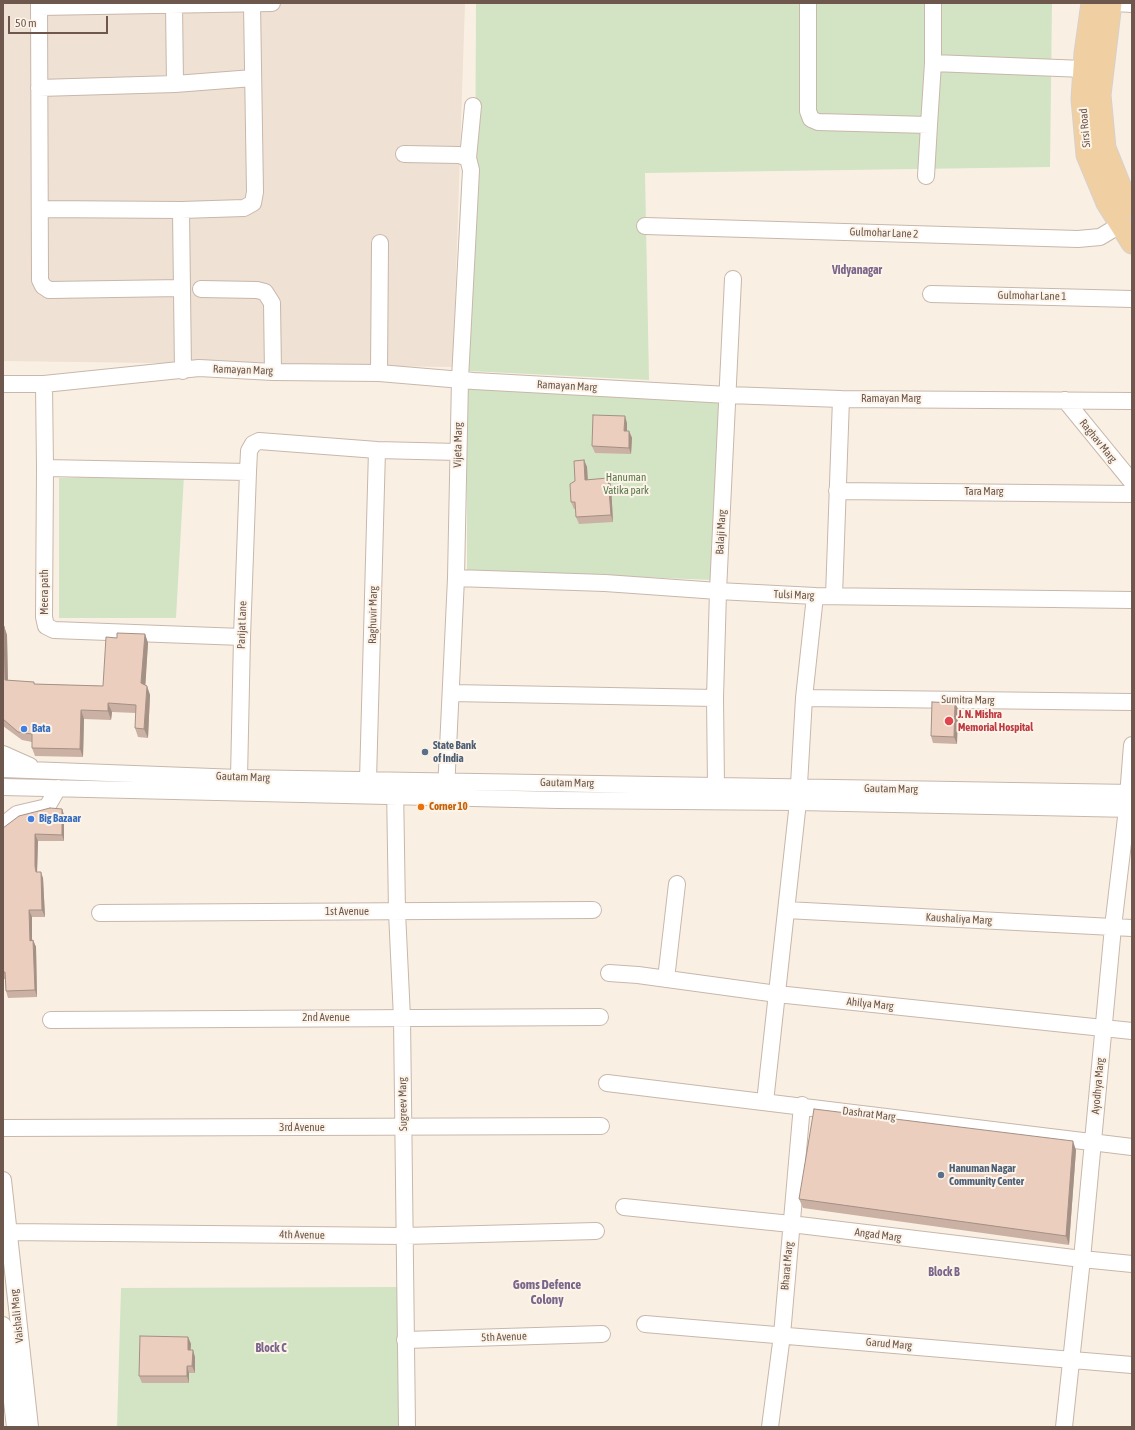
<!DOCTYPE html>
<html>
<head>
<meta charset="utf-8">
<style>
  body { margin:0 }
  #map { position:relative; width:1135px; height:1430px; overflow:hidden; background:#f9f0e3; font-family:"Asap Condensed",sans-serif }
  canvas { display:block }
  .frame { position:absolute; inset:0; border:4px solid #6e574c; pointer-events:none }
  .scale { position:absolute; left:8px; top:16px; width:100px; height:18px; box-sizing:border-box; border:2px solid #6e574c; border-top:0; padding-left:5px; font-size:12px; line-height:14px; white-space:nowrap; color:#6e574c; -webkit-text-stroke:3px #fcf4e9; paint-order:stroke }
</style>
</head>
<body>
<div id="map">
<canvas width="1135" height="1430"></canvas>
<div class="frame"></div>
<div class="scale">50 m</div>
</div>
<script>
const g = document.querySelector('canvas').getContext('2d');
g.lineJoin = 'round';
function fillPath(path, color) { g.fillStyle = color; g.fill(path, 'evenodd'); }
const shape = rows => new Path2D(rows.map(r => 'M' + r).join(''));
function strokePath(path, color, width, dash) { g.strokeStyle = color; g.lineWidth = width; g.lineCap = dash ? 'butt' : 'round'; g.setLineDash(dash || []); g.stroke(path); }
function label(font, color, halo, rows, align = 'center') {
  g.font = font + ' "Asap Condensed",sans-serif'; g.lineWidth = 4; g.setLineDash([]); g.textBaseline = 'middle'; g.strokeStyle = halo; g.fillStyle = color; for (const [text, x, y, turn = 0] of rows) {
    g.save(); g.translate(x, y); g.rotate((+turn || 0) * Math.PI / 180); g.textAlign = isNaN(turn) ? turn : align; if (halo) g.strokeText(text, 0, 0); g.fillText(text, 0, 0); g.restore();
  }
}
const residential = shape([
  [3,3,465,3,453,367,3,361]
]);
const green = shape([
  [476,3,1052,3,1050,167,645,173,649,380,469,371,475,204],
  [467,387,722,396,713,580,467,570],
  [184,475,176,618,59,618,59,478],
  [399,1287,398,1427,117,1427,121,1288]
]);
const minor = shape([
  [39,3,40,280,43,286,49,290,181,288],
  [808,3,808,111,811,119,818,122,929,125,933,63,933,3],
  [1115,3,1132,4],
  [174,5,175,84],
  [39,7,272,3],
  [933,63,1084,69],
  [39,88,175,84,253,78],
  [404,154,459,155,468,158,471,170,460,379,456,578,446,791],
  [468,158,473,106],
  [926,176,929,125],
  [41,209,181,210,183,371],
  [181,210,244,208,253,203,255,192,252,4],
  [645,226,1078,239,1100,237,1120,225],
  [201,289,257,290,265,292,272,303,273,372],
  [931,294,1132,299],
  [379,373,380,243],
  [3,384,44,384,199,368,273,372,379,373,474,381,728,395,841,399,1132,401],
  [44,384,45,468,44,617,46,626,54,630,242,637],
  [1065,400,1132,482],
  [45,468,248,472],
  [837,491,1132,494],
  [456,578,605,583,718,591,815,596,1132,600],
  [834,596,841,399],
  [451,693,715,698],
  [804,698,1132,702],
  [3,754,30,766],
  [3,769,239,778,1132,793],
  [239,778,242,637,248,472,249,451,253,444,259,441,377,450,458,452],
  [368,780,377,450],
  [395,786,397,912,402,1018,407,1427],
  [716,786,715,698,718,591,733,279],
  [3,787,558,800,798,802,1132,809],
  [3,825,17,814,47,807,58,788],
  [786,910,1132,928],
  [100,913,593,910],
  [609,973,638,975,777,994,1132,1031],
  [666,979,677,884],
  [51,1020,600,1017],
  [607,1083,1132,1147],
  [765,1102,798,802,804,698,815,596],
  [3,1128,601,1126],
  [3,1180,30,1427],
  [624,1207,791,1224,1082,1259,1132,1264],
  [8,1232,404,1236,596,1231],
  [645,1324,1132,1365],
  [3,1325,15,1427],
  [405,1340,602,1334],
  [770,1427,782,1335,802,1105],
  [1064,1427,1082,1259,1113,927,1127,809,1132,745]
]);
const major = shape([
  [1092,3,1085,53,1082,99,1087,155,1107,203,1132,243],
  [1111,3,1100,95,1105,148,1123,193,1132,207]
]);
const wall = shape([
  [627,423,627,431,629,431,632,438,631,454,595,453,592,446],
  [584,460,587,467,588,480,608,478,611,485,613,522,579,524,576,517,576,509,574,509,571,502,575,481],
  [3,626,4,626,7,635,8,680,35,684,103,686,117,638,145,634,148,643,145,685,147,686,150,695,148,738,138,737,135,728,136,713,112,712,111,720,84,719,83,757,35,756,32,748,32,742,22,740,3,726],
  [955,703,958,709,957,744,933,743,931,736],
  [62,809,64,815,64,841,38,841,37,872,43,878,45,917,32,917,32,941,33,940,36,947,37,997,8,998,6,991,6,979,3,979,3,828],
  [1076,1150,1069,1245,803,1208,799,1199],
  [188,1337,191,1344,190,1350,195,1357,195,1373,189,1373,189,1383,142,1383,139,1376]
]);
const shadedWall = shape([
  [625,416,627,423,627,437,624,431],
  [629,431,632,438,631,454,629,448],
  [584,460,587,467,588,487,585,480],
  [608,478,611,485,613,522,611,515],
  [4,626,7,635,8,688,5,680],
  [145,634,148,643,145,692,141,683],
  [147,686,150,695,148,738,144,729],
  [108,703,112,712,111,720,108,711],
  [955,703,958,709,957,744,954,737],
  [81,710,84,719,83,757,80,749],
  [62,809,64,815,64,841,62,835],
  [35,834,38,841,37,873,36,872,35,866],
  [41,872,43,878,45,917,42,910],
  [29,910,32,917,32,947,30,941],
  [33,940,36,947,37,997,35,990],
  [1073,1141,1076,1150,1069,1245,1066,1236],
  [188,1337,191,1344,190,1357,188,1350],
  [193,1350,195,1357,195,1373,192,1366],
  [187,1366,189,1373,189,1383,187,1376]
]);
const building = shape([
  [593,415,625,416,624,431,629,431,629,448,592,446,593,415],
  [584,460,585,480,608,478,611,515,576,517,575,502,571,502,570,484,575,481,574,461,584,460],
  [3,626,4,626,5,680,34,682,34,684,103,686,106,637,117,638,117,633,145,634,141,683,147,686,144,729,135,728,136,705,108,703,108,711,81,710,80,749,32,748,32,734,18,732,3,719,3,626],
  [932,702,955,703,954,737,931,736,932,702],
  [50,808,62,809,62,835,35,834,35,866,36,872,41,872,42,910,29,910,30,941,33,940,35,990,6,991,5,972,3,972,3,828,19,816,50,808],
  [814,1109,1073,1141,1066,1236,799,1199,814,1109],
  [140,1336,188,1337,188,1350,193,1350,192,1366,187,1366,187,1376,139,1376,140,1336]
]);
const markers = [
  [949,721,5,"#e0444e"],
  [24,729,4,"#3f7fe0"],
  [425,752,4,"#5c6f8a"],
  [421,807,4,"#e8710a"],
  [31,819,4,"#3f7fe0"],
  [941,1175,4,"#5c6f8a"]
];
const streetNames = [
  ["Sirsi Road",1085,128,-95],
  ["Gulmohar Lane 2",884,233,2],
  ["Gulmohar Lane 1",1032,296,1],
  ["Ramayan Marg",243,370,2],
  ["Ramayan Marg",567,386,3],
  ["Ramayan Marg",891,399],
  ["Raghav Marg",1098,441,51],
  ["Vijeta Marg",458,445,-89],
  ["Tara Marg",984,492],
  ["Balaji Marg",721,532,-87],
  ["Meera path",45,592,-90],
  ["Tulsi Marg",794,595,2],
  ["Raghuvir Marg",373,615,-89],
  ["Parijat Lane",242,625,-88],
  ["Sumitra Marg",968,700,1],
  ["Gautam Marg",243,777,2],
  ["Gautam Marg",567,783,1],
  ["Gautam Marg",891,789,1],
  ["1st Avenue",347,912],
  ["Kaushaliya Marg",959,919,3],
  ["Ahilya Marg",870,1004,6],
  ["2nd Avenue",326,1018],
  ["Ayodhya Marg",1098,1086,-85],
  ["Sugreev Marg",403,1104,-91],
  ["Dashrat Marg",869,1114,7],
  ["3rd Avenue",302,1128],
  ["4th Avenue",302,1235,1],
  ["Angad Marg",878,1235,7],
  ["Bharat Marg",787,1266,-85],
  ["Vaishali Marg",17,1316,-96],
  ["5th Avenue",504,1337,-2],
  ["Garud Marg",889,1344,5]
];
const parkNames = [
  ["Hanuman",626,478],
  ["Vatika park",626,491]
];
const healthNames = [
  ["J. N. Mishra",958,715],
  ["Memorial Hospital",958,728]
];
const shopNames = [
  ["Bata",32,729],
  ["Big Bazaar",39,819]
];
const serviceNames = [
  ["State Bank",433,746],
  ["of India",433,759],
  ["Hanuman Nagar",949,1169],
  ["Community Center",949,1182]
];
const foodNames = [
  ["Corner 10",429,807]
];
const neighbourhoodNames = [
  ["Vidyanagar",857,270],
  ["Block B",944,1272],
  ["Block C",271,1348]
];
const quarterNames = [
  ["Goms Defence",547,1285],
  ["Colony",547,1300]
];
fillPath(residential, '#efe1d3');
fillPath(green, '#d2e4c4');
strokePath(minor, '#c8b7ab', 18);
strokePath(major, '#d6d0cd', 23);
strokePath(minor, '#fff', 16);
strokePath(major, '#f0d0a3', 21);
fillPath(wall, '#cab1a3');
fillPath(shadedWall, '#a49085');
fillPath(building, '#ebcebe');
strokePath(building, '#a49085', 1);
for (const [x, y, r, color] of markers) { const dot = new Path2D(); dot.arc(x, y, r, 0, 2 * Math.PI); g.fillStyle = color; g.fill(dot); strokePath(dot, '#fcf4e9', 1.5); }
label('11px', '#6e574c', '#fcf4e9', streetNames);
label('11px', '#587849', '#fcf4e9', parkNames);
label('bold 11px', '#be3a42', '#fcf4e9', healthNames, 'left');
label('bold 11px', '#366cbe', '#fcf4e9', shopNames, 'left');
label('bold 11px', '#4e5e75', '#fcf4e9', serviceNames, 'left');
label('bold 11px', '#c56008', '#fcf4e9', foodNames, 'left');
label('bold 12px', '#7b658a', '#fcf4e9', neighbourhoodNames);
label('bold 13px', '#7b658a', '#fcf4e9', quarterNames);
</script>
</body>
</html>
